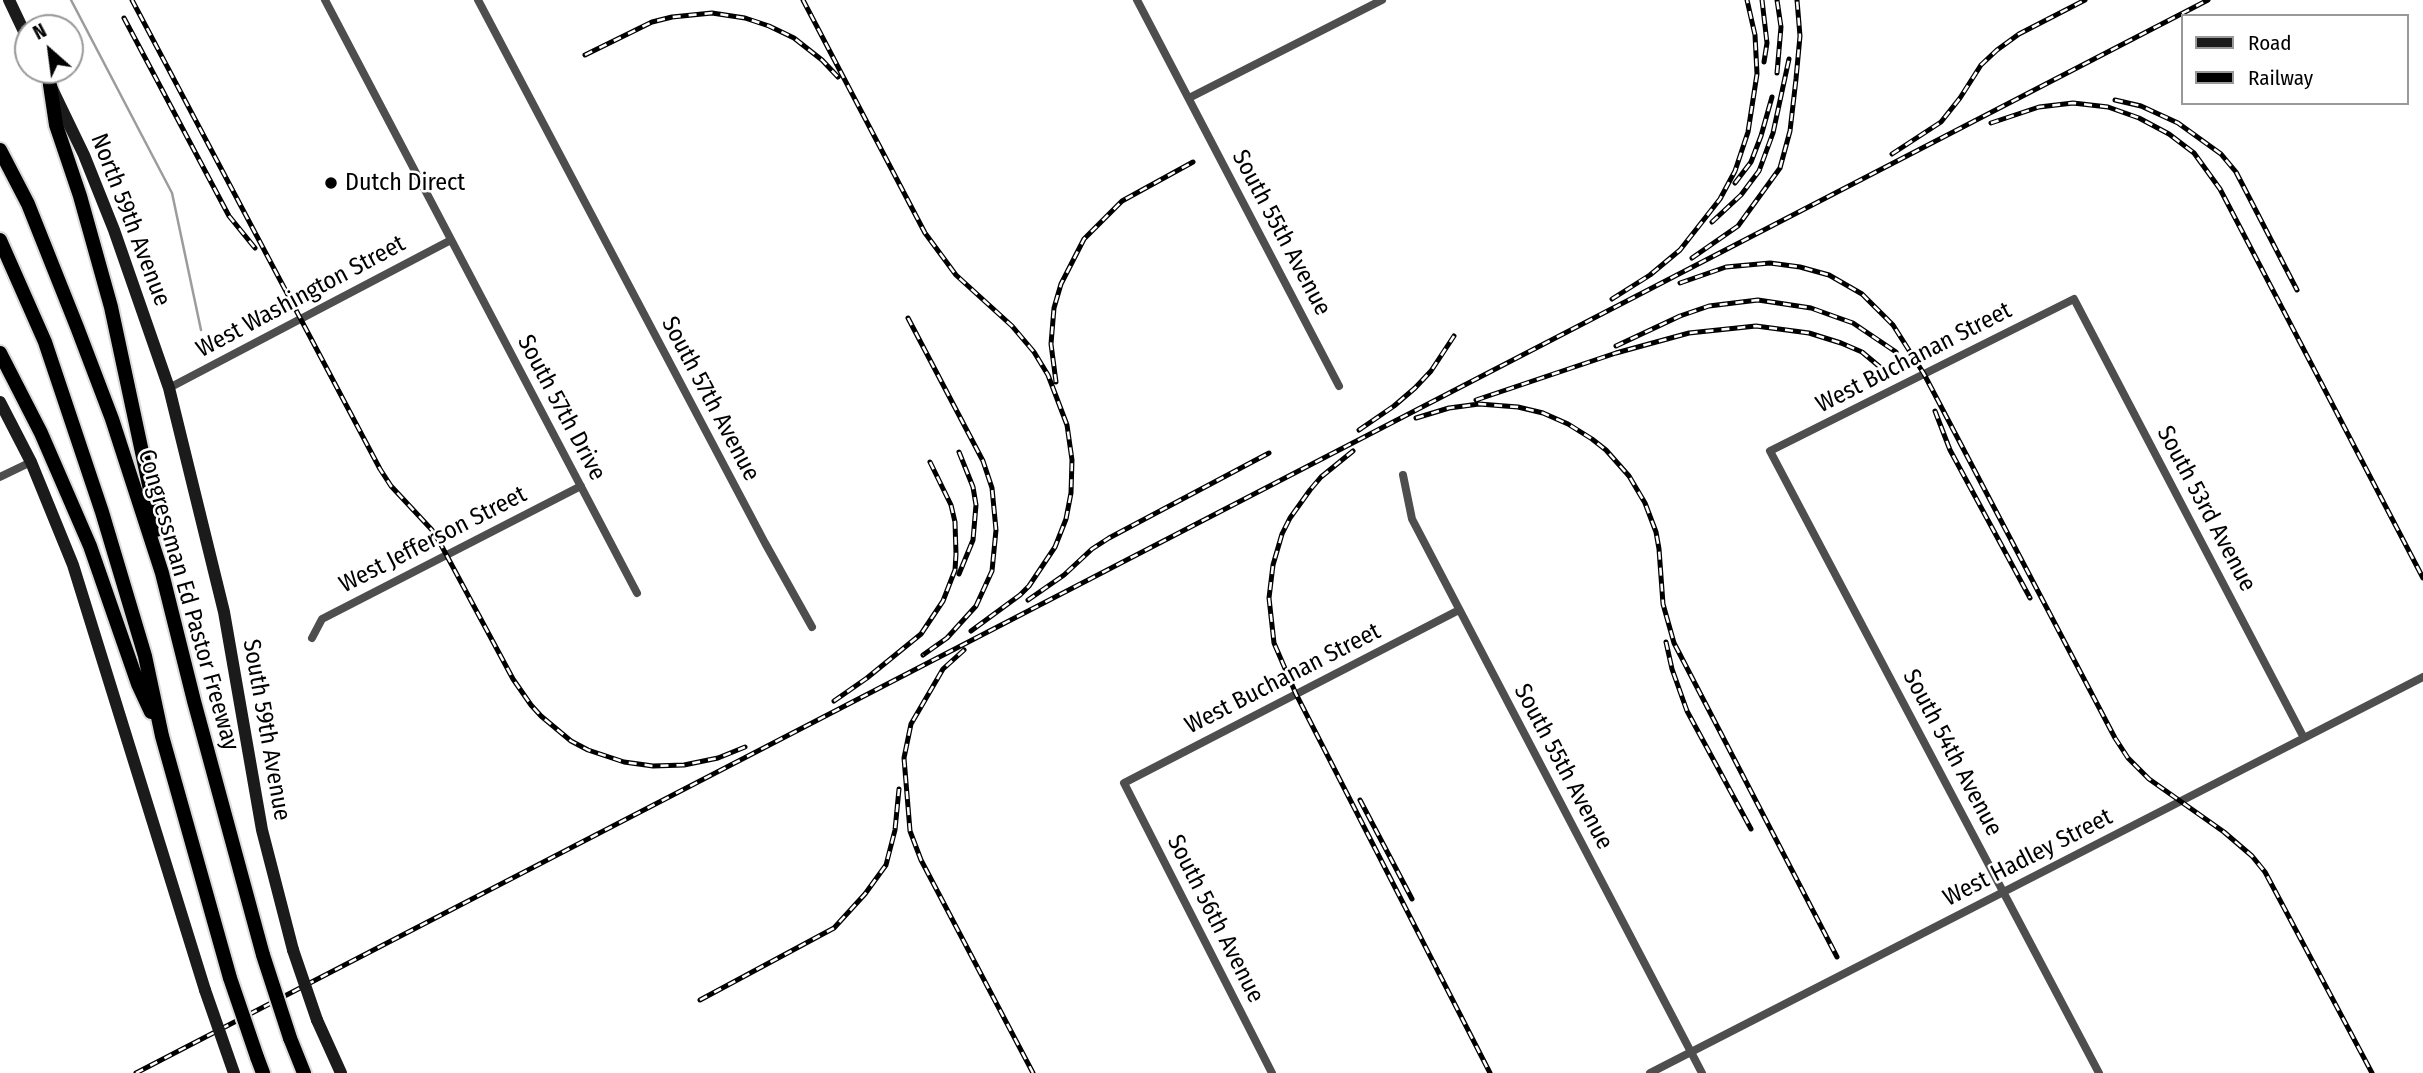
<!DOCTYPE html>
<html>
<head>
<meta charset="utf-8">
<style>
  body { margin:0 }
  #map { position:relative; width:2423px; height:1073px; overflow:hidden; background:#fff; font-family:"Fira Sans Condensed",sans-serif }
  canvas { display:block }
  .legend { position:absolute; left:2181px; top:14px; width:228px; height:91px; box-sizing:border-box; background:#fff; border:2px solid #999; margin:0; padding:9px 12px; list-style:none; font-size:21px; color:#000 }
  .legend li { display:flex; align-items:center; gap:14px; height:35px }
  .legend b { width:35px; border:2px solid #999 }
  .north { position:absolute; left:14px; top:14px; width:70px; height:70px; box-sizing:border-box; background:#fff; border:2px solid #999; border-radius:50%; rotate:332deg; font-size:19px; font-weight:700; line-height:28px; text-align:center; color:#000 }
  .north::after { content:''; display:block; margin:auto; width:24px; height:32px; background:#000; clip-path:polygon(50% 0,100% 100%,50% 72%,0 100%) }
</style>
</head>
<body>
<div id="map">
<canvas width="2423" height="1073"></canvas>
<ul class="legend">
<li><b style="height:9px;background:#1b1b1b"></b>Road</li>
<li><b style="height:9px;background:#000"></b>Railway</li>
</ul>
<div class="north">N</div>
</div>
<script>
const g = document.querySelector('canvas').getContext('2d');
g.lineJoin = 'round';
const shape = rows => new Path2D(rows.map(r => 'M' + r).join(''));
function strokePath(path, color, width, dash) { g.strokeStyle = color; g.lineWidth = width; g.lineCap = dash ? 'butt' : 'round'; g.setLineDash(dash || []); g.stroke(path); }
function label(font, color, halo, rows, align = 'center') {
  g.font = font + ' "Fira Sans Condensed",sans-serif'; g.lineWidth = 5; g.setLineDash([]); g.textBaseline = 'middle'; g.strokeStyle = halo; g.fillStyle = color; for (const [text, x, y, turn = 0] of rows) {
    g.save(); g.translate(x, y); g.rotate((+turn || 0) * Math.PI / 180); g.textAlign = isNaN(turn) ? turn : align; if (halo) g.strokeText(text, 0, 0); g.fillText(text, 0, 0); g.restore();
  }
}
const stream = shape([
  [71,0,172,193,201,330]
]);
const street = shape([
  [325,0,637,593],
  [478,0,765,543,812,627],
  [1137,0,1339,386],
  [1189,98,1382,0],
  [169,388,451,240],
  [1403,475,1412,519,1702,1073],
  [0,477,31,462],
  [312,638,322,619,581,486],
  [1272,1073,1124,783,1459,610],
  [1650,1073,2423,677],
  [2099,1073,1770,451,2074,299,2304,738]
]);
const secondary = shape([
  [9,0,28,40],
  [43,70,84,155,114,230,169,388,224,612,262,830,293,950],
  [0,402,31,462,73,565,205,990],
  [317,1020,341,1073]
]);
const highway = shape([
  [50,85,56,125,80,196,111,307,149,485,156,530],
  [0,150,28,204,77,327,112,419,162,573,194,701,263,955],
  [0,240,45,342,102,512,145,656,162,736,230,978],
  [0,353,41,433,90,546,138,684,151,712],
  [290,1038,304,1073],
  [257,1057,263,1073]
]);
const rail = shape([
  [132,0,380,469,391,486,432,530,440,543,513,679,531,705,541,716,571,741,588,750,624,762,653,766,684,765,718,758,745,747],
  [803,0,925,233,956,275,1012,326,1034,352,1048,375,1067,425,1072,460,1071,493,1066,519,1055,547,1029,586,1020,595,971,631],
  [1762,0,1767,43,1764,62],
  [124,18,229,216,255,248],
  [585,55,652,22,672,17,712,13,745,18,769,26,794,38,822,60,838,77],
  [1777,73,1781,27,1777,0],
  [2115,100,2141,106,2178,123,2221,154,2236,172,2297,290],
  [1991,123,2039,107,2073,103,2108,107,2139,118,2169,134,2194,153,2220,189,2423,578],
  [1892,154,1941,122,1960,98,1981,65,1997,50,2019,34,2085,0],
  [1735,183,1751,162,1761,136,1772,97],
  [1712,222,1741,195,1759,171,1773,133,1789,59],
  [1692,258,1738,226,1780,168,1790,131,1796,79,1800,36,1797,0],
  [1680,283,1726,267,1770,263,1800,267,1829,275,1862,294,1893,325,1924,374,2115,738,2128,758,2149,779,2224,832,2252,856,2265,872,2372,1073],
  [1612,299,1650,275,1680,250,1720,199,1735,171,1748,132,1757,74,1755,35,1747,0],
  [908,318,983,461,992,488,996,530,992,571,976,606,947,638,923,655],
  [1616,346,1680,316,1709,306,1758,300,1811,308,1836,317,1853,323,1896,352],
  [1056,382,1051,344,1054,308,1061,284,1084,239,1122,201,1193,162],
  [1476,400,1616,353,1689,333,1756,326,1809,333,1841,343,1862,352,1880,367],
  [1935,411,1950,450,2030,598],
  [1416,418,1449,408,1479,404,1518,407,1543,413,1568,424,1592,439,1606,450,1629,476,1645,503,1656,532,1659,549,1663,604,1674,643,1837,957],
  [1359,430,1394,406,1415,388,1431,371,1454,336],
  [1353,451,1321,477,1310,490,1290,518,1282,534,1273,565,1269,598,1274,643,1296,694,1490,1073],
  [959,452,973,487,976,505,973,540,959,574],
  [1028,600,1064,575,1092,549,1109,538,1269,453],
  [1666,642,1672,669,1687,711,1751,829],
  [964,650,943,669,911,724,904,758,910,831,921,860,1033,1073],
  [834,701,867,678,921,634,943,601,955,570,956,554,955,522,951,505,930,462],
  [1360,800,1412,899],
  [700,1000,834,928,865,894,886,865,895,830,899,789],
  [136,1073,2208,0]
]);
const secondaryBridge = shape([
  [293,950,317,1020],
  [205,990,234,1073]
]);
const highwayBridge = shape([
  [263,955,290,1038],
  [230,978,257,1057]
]);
const markers = [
  [331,183,7,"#000"]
];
const poiNames = [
  ["Dutch Direct",345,183]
];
const streetNames = [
  ["North 59th Avenue",130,220,69],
  ["South 55th Avenue",1281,233,62],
  ["West Washington Street",301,297,-28],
  ["West Buchanan Street",1914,358,-27],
  ["South 57th Avenue",710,399,62],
  ["South 57th Drive",561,408,62],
  ["South 53rd Avenue",2206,509,62],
  ["West Jefferson Street",433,540,-27],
  ["Congressman Ed Pastor Freeway",188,600,74],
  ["West Buchanan Street",1283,679,-27],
  ["South 59th Avenue",266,730,80],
  ["South 54th Avenue",1952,753,62],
  ["South 55th Avenue",1563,767,62],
  ["West Hadley Street",2028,858,-27],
  ["South 56th Avenue",1215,919,63]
];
strokePath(stream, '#9c9c9c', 2.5);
strokePath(highway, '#dbdbdb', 18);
strokePath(street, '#4e4e4e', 8);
strokePath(secondary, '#1b1b1b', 12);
strokePath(highway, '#000', 14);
strokePath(rail, '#000', 5);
strokePath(rail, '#fff', 2.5, [8]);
strokePath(highwayBridge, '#dbdbdb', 18, []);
strokePath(secondaryBridge, '#1b1b1b', 12);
strokePath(highwayBridge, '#000', 14);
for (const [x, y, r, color] of markers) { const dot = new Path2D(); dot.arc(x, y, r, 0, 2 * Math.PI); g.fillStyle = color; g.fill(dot); strokePath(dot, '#fff', 2.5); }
label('24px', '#000', '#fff', poiNames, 'left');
label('24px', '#000', '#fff', streetNames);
</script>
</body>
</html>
